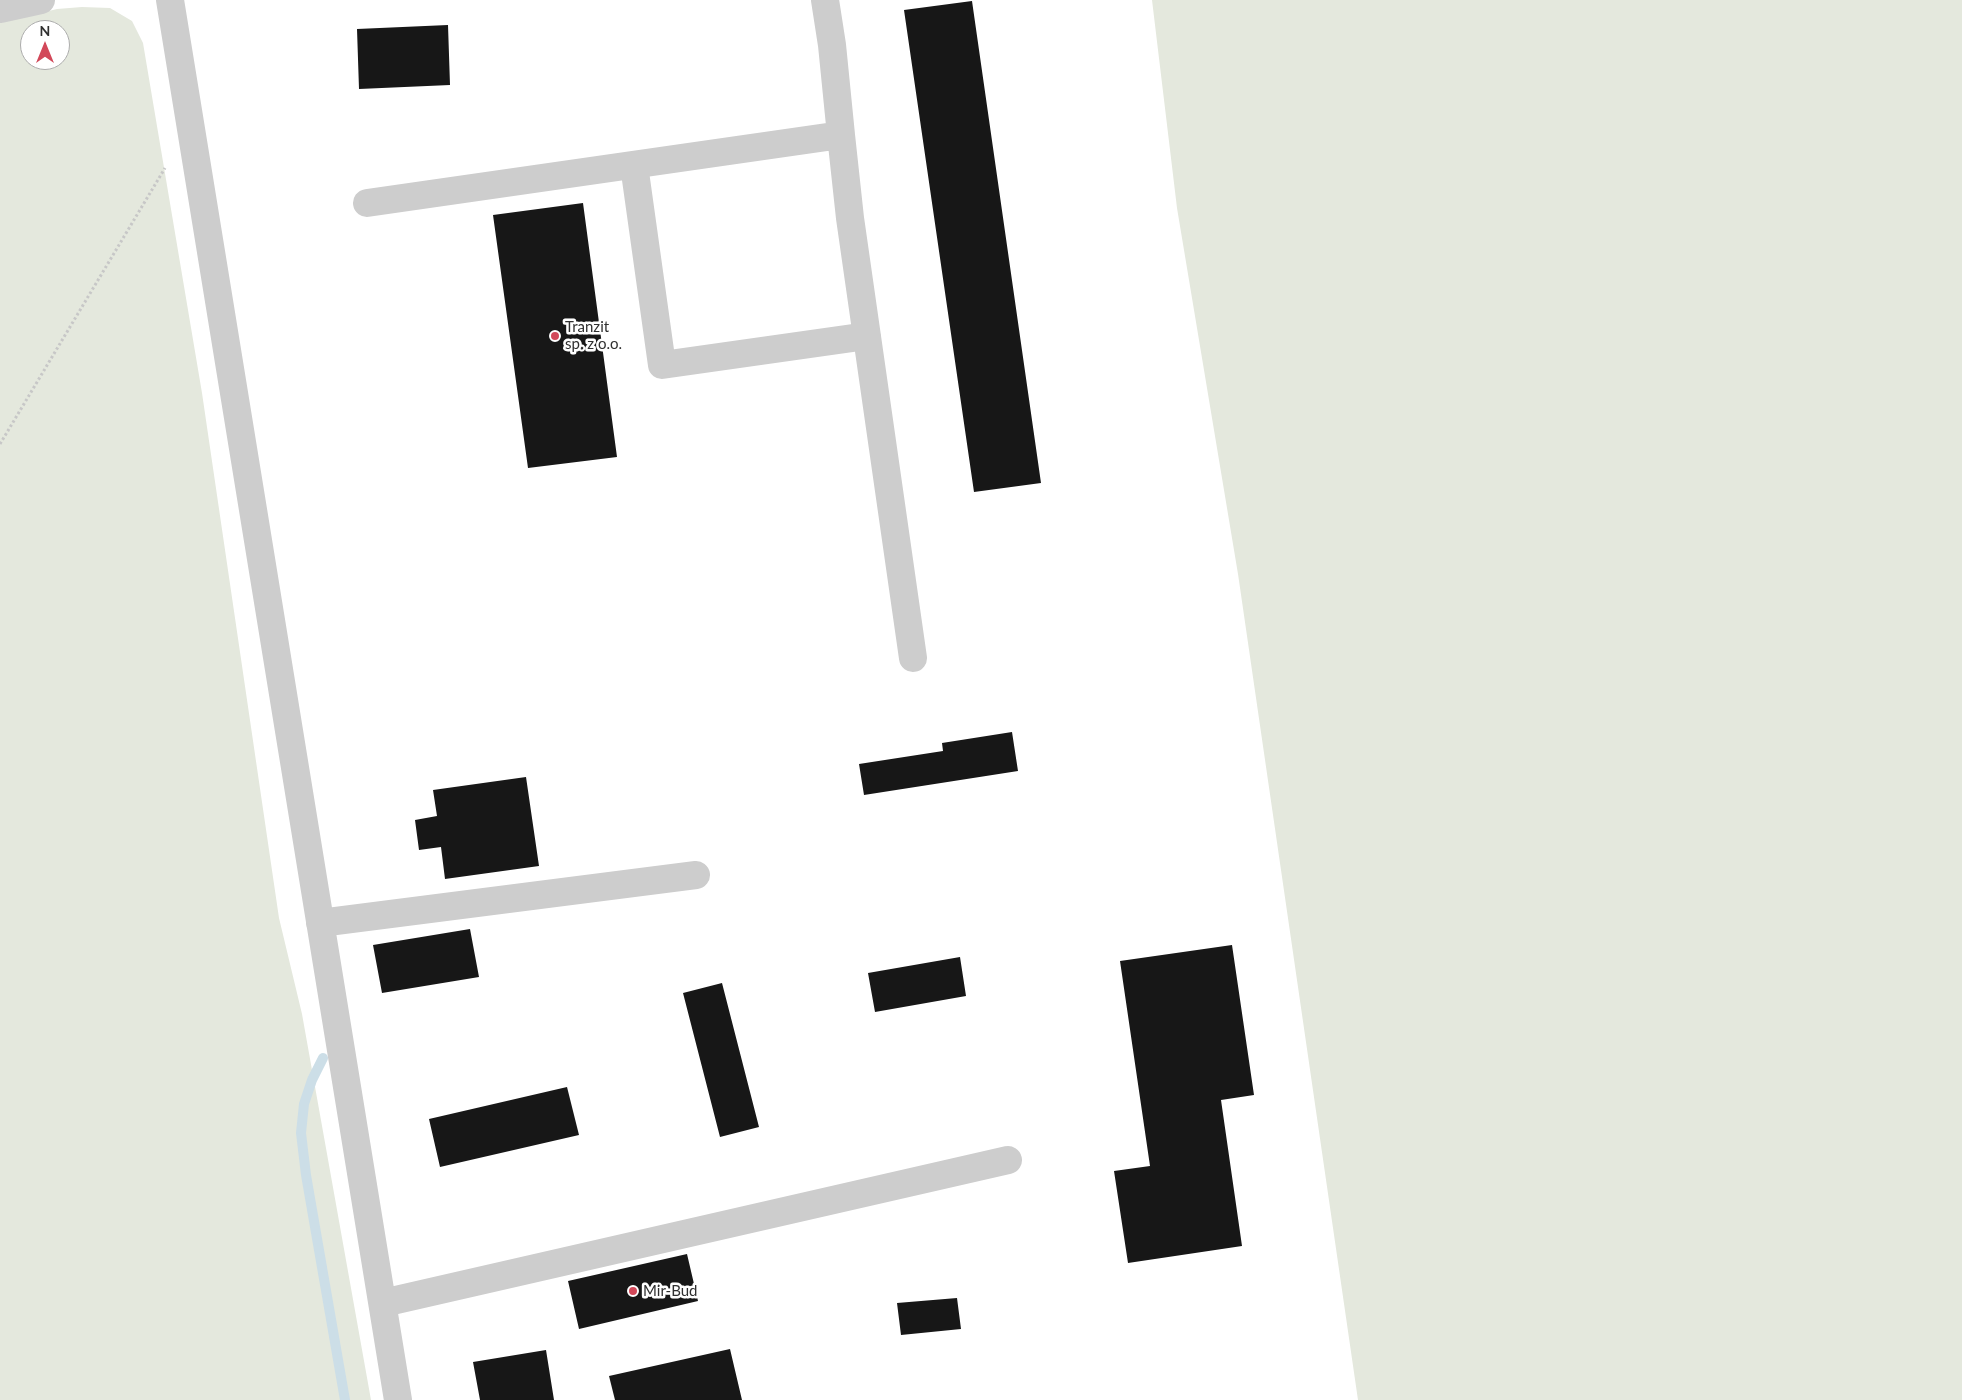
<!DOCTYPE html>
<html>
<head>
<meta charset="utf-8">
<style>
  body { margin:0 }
  #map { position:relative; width:1962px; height:1400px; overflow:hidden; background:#fff; font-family:Lato,sans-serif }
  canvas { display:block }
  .north { position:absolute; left:20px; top:20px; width:50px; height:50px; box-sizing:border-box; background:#fff; border:1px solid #acacac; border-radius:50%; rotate:0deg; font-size:14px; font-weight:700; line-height:20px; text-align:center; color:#303030 }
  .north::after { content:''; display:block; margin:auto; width:18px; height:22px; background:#d24859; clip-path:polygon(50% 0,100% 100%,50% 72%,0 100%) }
</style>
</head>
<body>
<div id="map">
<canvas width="1962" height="1400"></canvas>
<div class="north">N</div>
</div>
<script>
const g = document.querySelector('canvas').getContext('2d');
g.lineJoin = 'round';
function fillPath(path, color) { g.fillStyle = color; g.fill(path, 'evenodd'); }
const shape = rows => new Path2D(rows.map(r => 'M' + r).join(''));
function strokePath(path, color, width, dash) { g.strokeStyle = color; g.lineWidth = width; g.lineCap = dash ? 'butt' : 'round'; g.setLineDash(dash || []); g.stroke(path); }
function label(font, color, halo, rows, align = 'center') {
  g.font = font + ' Lato,sans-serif'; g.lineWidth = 5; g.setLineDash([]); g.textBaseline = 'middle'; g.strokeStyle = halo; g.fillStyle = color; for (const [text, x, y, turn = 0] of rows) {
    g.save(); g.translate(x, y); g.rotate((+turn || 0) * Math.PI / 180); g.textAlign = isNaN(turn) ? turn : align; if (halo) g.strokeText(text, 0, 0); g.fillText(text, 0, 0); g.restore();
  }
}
const green = shape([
  [1152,0,1962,0,1962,1400,1358,1400,1238,574,1177,208],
  [82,7,110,8,132,21,143,43,202,393,279,918,302,1014,371,1400,0,1400,0,23,57,9],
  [30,30,60,30,60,60,30,60]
]);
const stream = shape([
  [323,1058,312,1080,304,1104,301,1133,306,1175,345,1400]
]);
const building = shape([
  [972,1,1041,483,974,492,904,10],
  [448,25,450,85,359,89,357,29],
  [583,203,617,457,528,468,493,215],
  [1012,732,1018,771,864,795,859,764,943,751,942,743],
  [526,777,539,866,445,879,441,847,419,850,415,820,437,816,433,790],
  [470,929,479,977,382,993,373,945],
  [1232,945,1254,1095,1221,1100,1242,1246,1128,1263,1114,1171,1150,1166,1120,961],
  [960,957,966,996,875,1012,868,973],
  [722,983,759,1127,720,1137,683,993],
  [567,1087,579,1135,440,1167,429,1119],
  [687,1254,698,1301,579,1329,568,1281],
  [957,1298,961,1329,901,1335,897,1303],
  [730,1349,742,1400,615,1400,609,1376],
  [546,1350,554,1400,480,1400,473,1362]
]);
const path = shape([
  [0,444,165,168]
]);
const minor = shape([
  [170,0,398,1400],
  [0,9,41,0],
  [841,135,850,218,913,658],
  [634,165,662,365,867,336],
  [367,203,841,135,832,45,825,0],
  [320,923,696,875],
  [383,1303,1008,1160]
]);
const markers = [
  [555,336,5,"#d24859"],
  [633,1291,5,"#d24859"]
];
const poiNames = [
  ["Tranzit",565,327],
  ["sp. z o.o.",565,344],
  ["Mir-Bud",643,1291]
];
fillPath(green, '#e4e8dd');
strokePath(stream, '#ccdee7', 10);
fillPath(building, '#171717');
strokePath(path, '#c7c7c7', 3, [2.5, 2.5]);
strokePath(minor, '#cdcdcd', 28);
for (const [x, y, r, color] of markers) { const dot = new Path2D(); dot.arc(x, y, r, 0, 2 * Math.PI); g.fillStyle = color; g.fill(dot); strokePath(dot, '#fff', 2); }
label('15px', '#303030', '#fff', poiNames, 'left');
</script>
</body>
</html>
